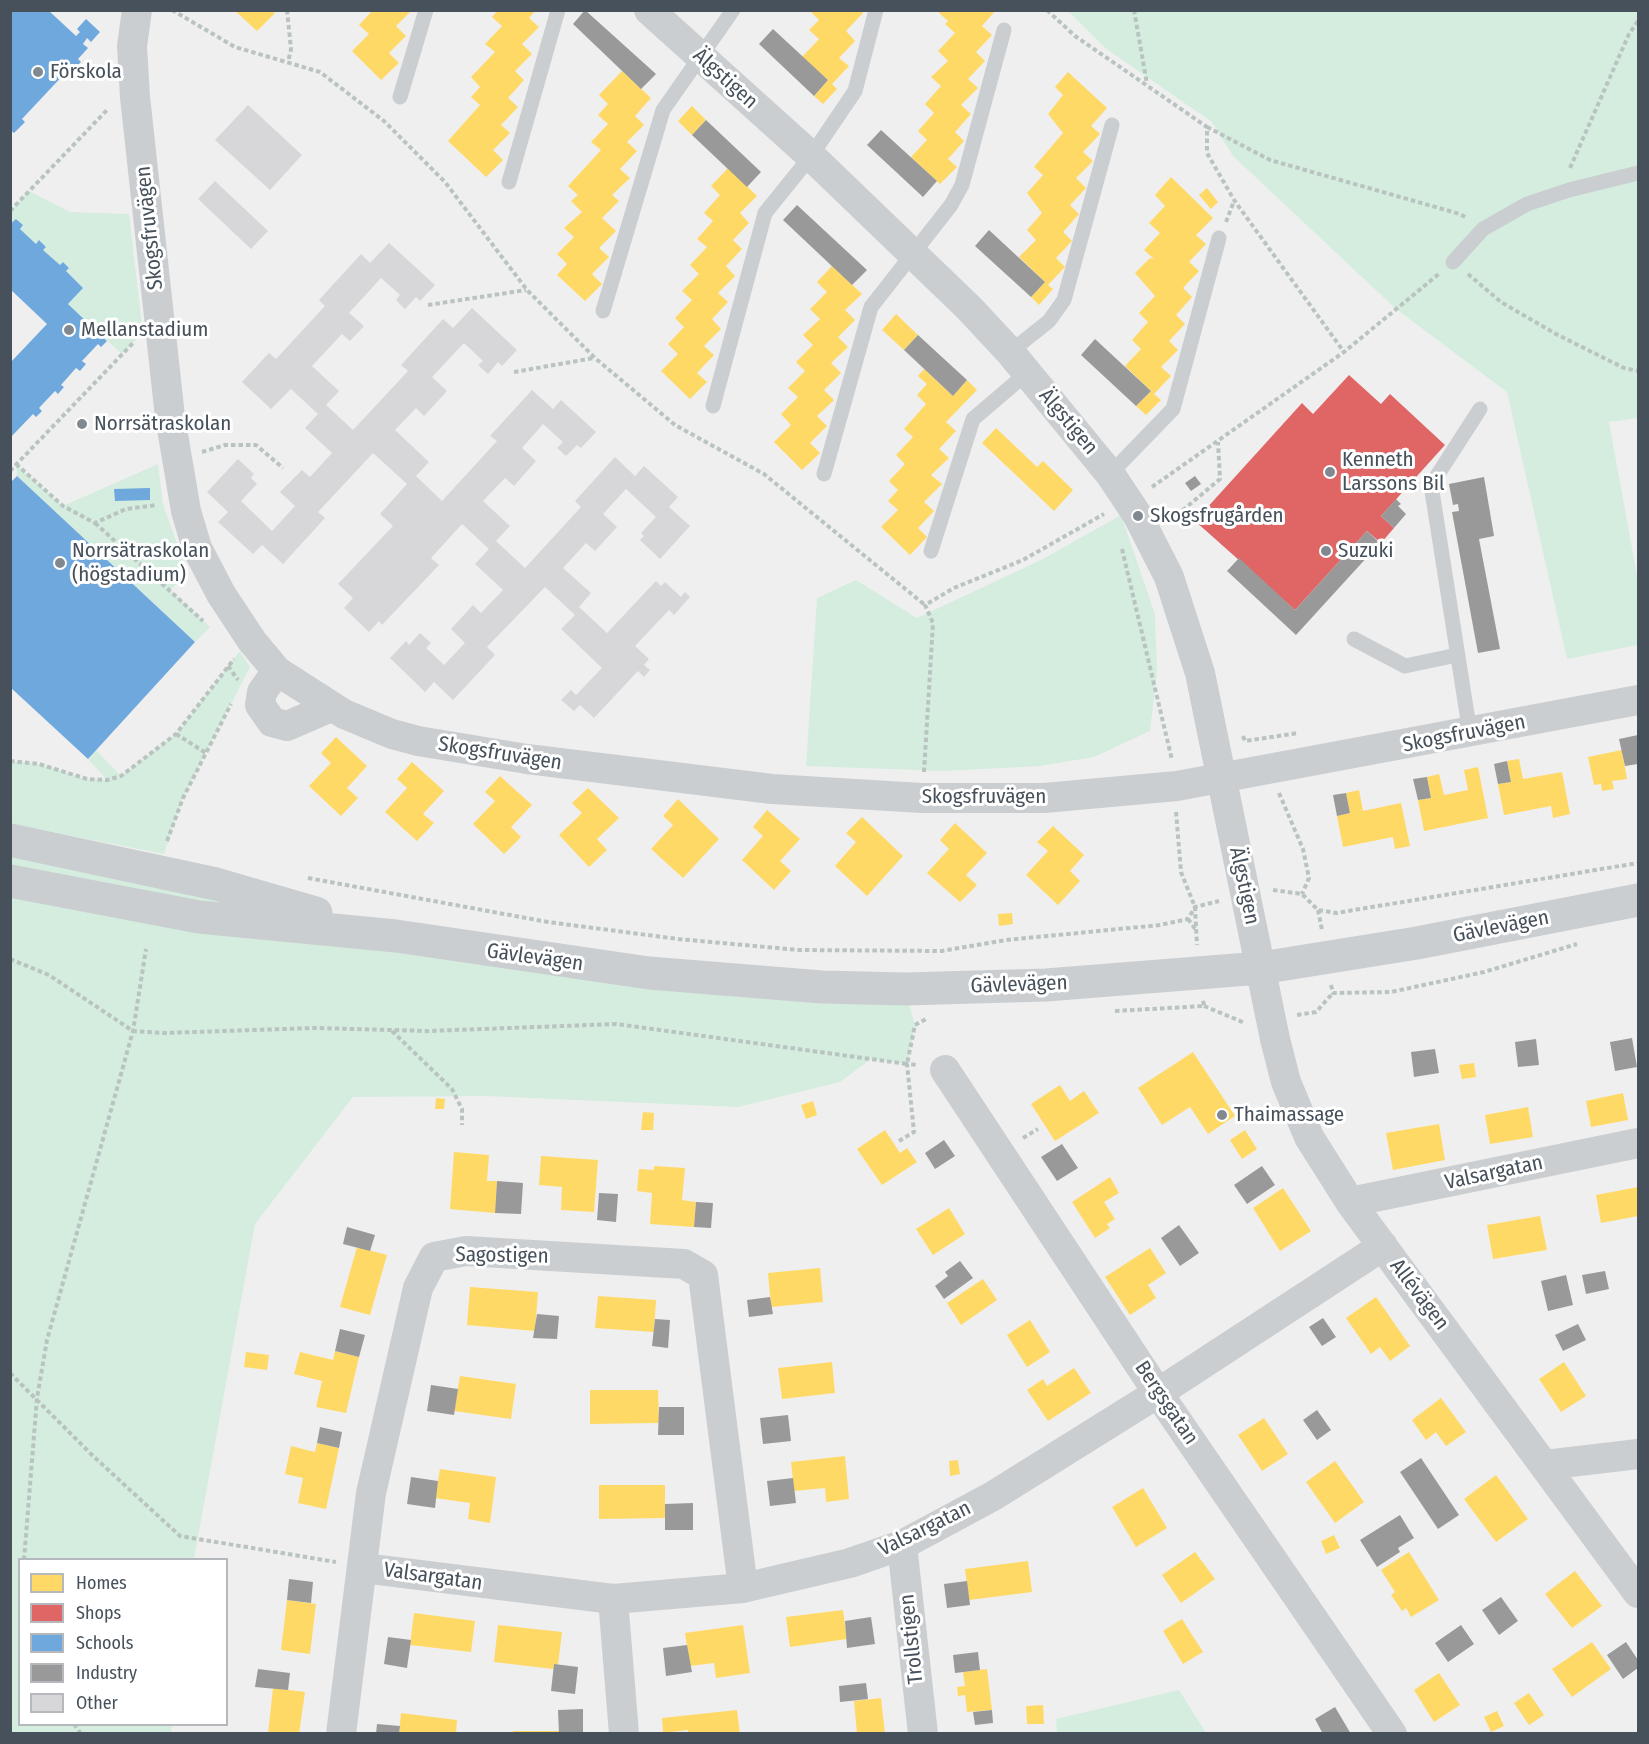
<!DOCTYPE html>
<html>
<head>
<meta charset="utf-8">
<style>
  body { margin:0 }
  #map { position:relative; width:1649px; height:1744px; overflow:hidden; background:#f0efef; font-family:"Fira Sans Condensed",sans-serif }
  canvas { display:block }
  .frame { position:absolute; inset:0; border:12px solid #47515b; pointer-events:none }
  .legend { position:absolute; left:18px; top:1558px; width:210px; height:168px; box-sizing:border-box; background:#fff; border:2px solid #b5b9bd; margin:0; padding:8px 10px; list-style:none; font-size:18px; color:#47515b }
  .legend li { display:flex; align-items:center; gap:12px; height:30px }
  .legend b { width:30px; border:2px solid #b5b9bd }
</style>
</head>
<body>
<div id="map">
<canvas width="1649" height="1744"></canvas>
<div class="frame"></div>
<ul class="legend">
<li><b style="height:16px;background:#ffd966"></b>Homes</li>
<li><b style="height:16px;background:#e06666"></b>Shops</li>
<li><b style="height:16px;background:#6fa8dc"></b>Schools</li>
<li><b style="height:16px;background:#999"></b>Industry</li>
<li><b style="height:16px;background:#d7d7d9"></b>Other</li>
</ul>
</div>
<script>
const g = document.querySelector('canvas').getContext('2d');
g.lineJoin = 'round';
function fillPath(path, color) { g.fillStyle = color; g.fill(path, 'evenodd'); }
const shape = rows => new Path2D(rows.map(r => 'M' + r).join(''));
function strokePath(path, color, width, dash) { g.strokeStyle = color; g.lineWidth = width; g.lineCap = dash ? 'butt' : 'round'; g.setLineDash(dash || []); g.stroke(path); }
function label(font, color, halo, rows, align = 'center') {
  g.font = font + ' "Fira Sans Condensed",sans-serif'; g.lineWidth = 6; g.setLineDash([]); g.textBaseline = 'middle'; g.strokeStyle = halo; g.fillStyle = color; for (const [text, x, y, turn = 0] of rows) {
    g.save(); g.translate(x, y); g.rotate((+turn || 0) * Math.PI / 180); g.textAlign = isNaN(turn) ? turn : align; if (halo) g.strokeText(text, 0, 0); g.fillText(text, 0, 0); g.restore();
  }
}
const green = shape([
  [1068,11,1638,11,1638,418,1609,422,1638,581,1638,645,1567,659,1507,392,1396,309,1233,156,1212,122,1105,48],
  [29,191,70,212,129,214,143,333,122,354,68,304,83,288,66,271,69,268,63,262,60,265,43,250,46,247,40,241,36,244,20,229,23,225,17,219,13,222,11,220,10,211],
  [16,464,63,506,158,464,163,504,188,574,170,590,210,627,195,642,17,476],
  [1121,515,1155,614,1157,672,1150,731,1094,757,1040,766,944,771,806,766,817,598,856,580,917,618,1043,559],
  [240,651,250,667,183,798,164,854,11,824,11,761,39,764,87,779,107,780,88,759,96,750,121,776,176,734],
  [11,840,396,936,905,989,915,1025,907,1064,871,1059,840,1082,738,1107,484,1096,353,1097,255,1224,194,1559,20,1560,20,1724,172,1725,171,1733,11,1734],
  [1179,1690,1206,1733,1057,1733,1056,1719]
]);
const homes = shape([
  [234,10,272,10,275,13,257,31],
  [373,10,412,10,396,26,406,36,389,53,399,63,381,80,352,51,369,34,359,25],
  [498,10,536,10,529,18,539,27,522,44,532,54,515,71,524,80,508,98,518,107,501,125,510,133,493,150,503,160,486,177,448,141,480,105,471,97,480,87,471,77,495,52,485,44,502,26,492,17],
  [809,10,859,10,863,13,846,31,855,41,839,58,849,66,832,84,837,89,823,104,814,96,828,80,802,57,819,39,809,30,819,20],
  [941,10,996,10,982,26,992,35,976,52,985,61,968,79,978,88,961,105,971,114,955,132,964,141,948,159,957,167,940,184,911,157,927,140,918,131,934,113,925,104,941,86,931,77,948,61,938,51,955,33,945,24,948,21,939,13],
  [622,71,651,98,635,116,644,125,627,142,637,151,620,169,630,178,612,195,619,201,602,218,616,231,599,248,609,257,592,274,602,284,585,301,557,275,567,264,557,254,574,237,564,228,582,212,571,201,578,195,568,186,601,150,591,142,608,124,598,115,608,104,599,95],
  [1068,72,1107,108,1091,126,1100,134,1083,152,1093,161,1076,178,1086,188,1070,205,1079,214,1063,232,1072,241,1056,258,1065,267,1048,285,1053,289,1039,305,1031,297,1045,282,1019,257,1036,240,1027,230,1042,213,1027,193,1043,175,1034,167,1063,133,1048,114,1063,95,1055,87],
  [692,106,706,120,692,135,678,121],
  [728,168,757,196,740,213,749,223,733,240,742,249,726,266,735,276,718,293,728,302,712,319,721,329,704,346,714,355,697,373,707,382,690,399,661,371,678,354,668,344,684,327,675,318,692,300,682,291,699,274,690,265,707,247,697,239,713,221,704,213,720,195,711,186],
  [1171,177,1213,218,1196,235,1206,244,1189,262,1199,271,1183,288,1192,297,1176,315,1185,324,1169,341,1178,350,1161,367,1171,376,1154,394,1161,400,1146,415,1136,406,1151,391,1125,366,1141,349,1132,340,1148,322,1139,313,1155,296,1135,273,1150,258,1154,259,1144,250,1160,233,1149,223,1165,206,1155,195],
  [1207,188,1218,202,1211,209,1199,195],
  [832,266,862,294,845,310,855,320,838,337,848,347,831,363,841,373,824,390,834,400,817,416,827,426,810,443,820,453,802,470,774,442,791,425,781,414,798,397,788,388,805,371,796,362,813,345,803,335,820,319,810,309,827,292,817,282],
  [896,314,918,335,904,350,882,330],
  [924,369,953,396,967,380,977,390,946,422,956,431,939,449,949,458,931,475,942,484,924,502,934,511,918,528,927,537,910,555,881,527,898,510,888,501,898,490,889,481,905,464,896,455,913,437,904,429,926,404,917,395,927,384,918,376],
  [996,428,1037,467,1043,461,1073,490,1054,511,982,443],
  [336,737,367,766,347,788,358,798,341,816,309,786,331,763,321,753],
  [1622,750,1627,779,1612,781,1614,789,1602,791,1601,784,1594,785,1588,757],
  [1519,759,1523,779,1562,772,1570,814,1553,818,1551,806,1504,815,1498,784,1511,782,1507,761],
  [412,762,444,791,423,814,434,823,417,841,385,812,407,788,397,779],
  [1478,767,1488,818,1424,831,1418,800,1431,798,1427,777,1439,774,1444,795,1468,790,1464,770],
  [500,776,532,805,511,827,521,837,504,854,473,824,495,801,485,792],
  [588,788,619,818,597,839,607,850,589,867,559,835,582,813,572,803],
  [1359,790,1363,811,1401,803,1410,846,1395,849,1393,837,1343,847,1337,816,1350,813,1346,793],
  [678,799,719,839,683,878,651,849,673,825,663,816],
  [767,810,800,839,780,861,791,871,774,890,742,860,763,836,753,827],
  [862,817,903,856,867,896,835,866,856,842,846,833],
  [955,823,987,853,966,875,977,885,960,902,927,873,949,849,940,840],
  [1053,826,1084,855,1070,871,1080,881,1058,905,1026,875,1048,851,1037,842],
  [1012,913,1013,924,999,926,998,914],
  [1193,1052,1235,1116,1208,1134,1190,1107,1162,1125,1138,1088],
  [1474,1063,1476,1077,1462,1079,1459,1065],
  [1060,1085,1070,1101,1084,1091,1099,1113,1055,1141,1031,1104],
  [1623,1093,1628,1120,1591,1127,1586,1101],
  [436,1098,445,1099,444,1109,435,1109],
  [813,1101,817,1115,806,1119,801,1105],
  [1528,1107,1533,1137,1490,1144,1485,1115],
  [643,1112,654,1113,653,1130,641,1130],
  [1439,1124,1445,1160,1393,1170,1386,1133],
  [885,1130,900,1153,907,1148,917,1162,882,1185,857,1149],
  [1245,1130,1257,1149,1242,1159,1230,1140],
  [454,1152,489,1155,487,1181,497,1181,495,1213,450,1209],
  [541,1156,598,1160,594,1212,561,1210,562,1187,539,1185],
  [654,1166,685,1168,682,1200,696,1202,694,1227,650,1224,652,1193,637,1191,639,1169,654,1170],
  [1110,1177,1119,1193,1104,1202,1115,1219,1107,1224,1110,1228,1095,1238,1072,1202],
  [1638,1187,1638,1216,1601,1223,1596,1195],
  [1283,1188,1311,1231,1280,1251,1253,1208],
  [949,1208,965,1234,933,1255,916,1229],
  [1540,1216,1547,1250,1493,1259,1487,1225],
  [357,1247,387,1255,370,1315,340,1307],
  [1150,1248,1166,1273,1148,1285,1156,1298,1130,1315,1105,1277],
  [820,1268,823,1302,771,1307,768,1273],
  [983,1279,997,1300,961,1325,947,1303],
  [470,1287,538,1292,535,1331,467,1325],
  [598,1296,656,1300,654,1332,595,1328],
  [1376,1297,1410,1346,1390,1361,1380,1347,1371,1354,1346,1318],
  [1030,1320,1050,1352,1027,1367,1007,1335],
  [335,1351,359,1357,346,1413,316,1407,322,1381,294,1374,300,1352,333,1360],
  [246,1352,269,1355,267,1370,244,1367],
  [832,1362,835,1393,782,1399,778,1368],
  [1564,1362,1586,1396,1561,1412,1539,1379],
  [1074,1368,1091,1393,1048,1421,1027,1390,1043,1379,1047,1386],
  [460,1376,516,1384,511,1419,454,1411],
  [590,1390,658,1390,659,1423,590,1424],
  [1441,1398,1466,1432,1446,1446,1436,1432,1426,1440,1412,1420],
  [1264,1418,1288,1454,1262,1471,1238,1435],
  [317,1443,339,1448,326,1509,298,1503,303,1478,285,1474,291,1446,315,1452],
  [845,1456,849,1499,826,1502,825,1488,794,1491,791,1462],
  [958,1460,960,1474,950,1476,949,1461],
  [1335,1461,1364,1502,1335,1523,1306,1482],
  [440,1469,496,1477,490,1523,468,1519,470,1503,435,1498],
  [1496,1475,1528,1519,1496,1542,1464,1499],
  [599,1485,665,1485,665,1518,599,1519],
  [1143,1488,1167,1528,1136,1547,1112,1507],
  [1334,1535,1340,1548,1326,1554,1321,1541],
  [1195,1552,1215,1579,1181,1603,1162,1575],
  [1409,1552,1439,1600,1411,1617,1406,1608,1402,1611,1391,1595,1395,1592,1381,1570],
  [1028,1561,1032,1592,969,1600,965,1569],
  [1575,1571,1602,1606,1572,1628,1545,1594],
  [287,1600,316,1604,310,1654,281,1650],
  [843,1610,847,1639,790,1647,786,1617],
  [414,1613,475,1621,471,1652,410,1645],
  [1182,1619,1203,1652,1183,1664,1163,1631],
  [498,1625,562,1632,558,1665,554,1664,553,1669,494,1662],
  [743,1625,750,1673,716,1678,714,1663,690,1666,685,1633],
  [1592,1642,1611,1669,1572,1697,1552,1669],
  [987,1669,992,1710,967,1712,965,1695,958,1696,957,1687,965,1686,963,1672],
  [1439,1673,1460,1705,1434,1722,1414,1690],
  [273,1688,305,1692,299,1734,268,1734],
  [1529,1693,1544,1715,1529,1725,1514,1703],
  [881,1698,885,1734,857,1734,854,1701],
  [1043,1705,1044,1724,1027,1724,1026,1706],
  [737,1710,740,1734,689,1734,688,1730,663,1733,662,1718],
  [1497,1711,1504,1726,1491,1732,1484,1717],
  [401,1713,457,1720,456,1734,399,1734],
  [513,1731,559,1731,559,1734,513,1734]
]);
const shops = shape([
  [1349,375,1381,404,1390,394,1445,445,1381,516,1394,528,1381,543,1367,531,1295,610,1195,521,1302,403,1313,414]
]);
const schools = shape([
  [10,10,48,10,76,36,80,32,77,29,86,19,100,32,91,42,87,38,83,44,88,48,78,59,81,62,70,73,67,71,22,119,25,122,14,133,10,130],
  [16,219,23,225,20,229,36,244,39,240,46,247,43,250,60,265,63,262,69,268,66,271,83,288,68,304,107,341,101,347,98,344,82,361,86,364,80,371,76,368,61,385,64,387,58,394,55,391,39,408,42,411,36,417,33,414,10,438,10,363,47,324,10,289,10,224],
  [17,476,195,642,88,759,10,687,10,483],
  [150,488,150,500,115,501,114,489]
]);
const industry = shape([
  [585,10,656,74,641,89,573,24],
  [773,29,828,80,814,96,759,44],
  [706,120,761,172,747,187,692,135],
  [881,130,937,181,923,197,867,145],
  [797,205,867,270,852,285,783,220],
  [989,230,1045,282,1031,297,975,246],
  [918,335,967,380,953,396,904,350],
  [1095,339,1151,391,1136,406,1081,355],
  [1195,476,1201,484,1191,491,1185,483],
  [1484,477,1494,536,1479,539,1500,649,1478,653,1452,512,1459,511,1458,504,1453,505,1449,484],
  [1396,499,1401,504,1398,506,1406,514,1394,528,1381,516],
  [1367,531,1380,543,1296,635,1227,571,1239,558,1295,610],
  [1638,735,1638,764,1625,766,1619,739],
  [1507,761,1511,782,1498,784,1494,764],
  [1427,777,1431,798,1418,800,1413,779],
  [1346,793,1350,813,1337,816,1333,795],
  [1632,1038,1637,1067,1615,1071,1610,1042],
  [1536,1039,1539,1065,1518,1067,1515,1042],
  [1435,1049,1439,1073,1414,1077,1411,1052],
  [944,1140,955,1156,935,1169,925,1153],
  [1062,1144,1078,1168,1057,1181,1041,1157],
  [1262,1166,1275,1185,1247,1204,1234,1185],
  [497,1181,523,1183,521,1214,495,1213],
  [599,1193,618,1194,616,1222,597,1220],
  [696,1202,713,1203,711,1228,694,1227],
  [1179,1225,1199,1253,1180,1266,1161,1238],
  [347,1227,375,1235,370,1251,343,1244],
  [960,1261,973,1278,944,1299,935,1286,948,1276,945,1272],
  [1605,1271,1609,1289,1586,1294,1582,1275],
  [1566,1275,1573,1305,1548,1311,1541,1281],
  [770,1297,773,1314,749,1317,747,1300],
  [537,1314,559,1316,557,1339,533,1338],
  [1323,1318,1336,1337,1322,1346,1309,1327],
  [655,1319,670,1320,668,1348,652,1346],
  [1578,1324,1586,1340,1563,1351,1555,1335],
  [340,1329,365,1335,359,1357,335,1351],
  [431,1385,458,1389,454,1415,427,1411],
  [659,1407,684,1407,684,1435,658,1435],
  [1317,1410,1331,1430,1317,1440,1303,1420],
  [788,1415,791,1441,763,1444,760,1418],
  [320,1427,342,1432,339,1448,317,1443],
  [1421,1458,1459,1515,1438,1529,1400,1472],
  [411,1477,438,1481,435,1508,407,1504],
  [793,1478,796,1503,770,1506,767,1481],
  [693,1503,693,1530,665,1530,665,1504],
  [1400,1515,1414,1538,1398,1548,1400,1552,1377,1567,1360,1540],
  [289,1579,313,1582,311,1603,287,1600],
  [967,1581,970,1605,947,1608,944,1584],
  [1501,1597,1518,1621,1499,1635,1482,1610],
  [871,1617,875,1644,847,1648,845,1621],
  [1461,1625,1474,1644,1448,1662,1435,1643],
  [388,1637,411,1640,407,1668,384,1664],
  [1626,1642,1638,1660,1638,1668,1623,1679,1607,1655],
  [687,1645,692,1672,666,1676,663,1648],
  [978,1652,980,1670,955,1673,953,1655],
  [554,1664,578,1667,575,1694,551,1691],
  [258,1669,290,1673,288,1690,255,1687],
  [866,1683,868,1699,840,1702,839,1686],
  [1335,1707,1351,1734,1323,1734,1315,1719],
  [583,1709,583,1734,559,1734,558,1710],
  [992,1710,993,1723,975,1725,973,1712],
  [377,1724,400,1726,399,1734,376,1734]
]);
const building = shape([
  [248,105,302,155,270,190,215,140],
  [215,181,268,231,251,249,198,199],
  [389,243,435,285,420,301,416,297,405,309,396,300,400,295,381,278,349,313,364,326,350,341,342,334,312,366,339,391,326,405,353,430,408,371,401,365,443,319,453,328,472,308,517,350,502,366,498,362,488,374,478,365,483,361,464,343,432,377,447,391,424,416,416,408,395,430,429,462,416,476,442,501,497,441,490,436,532,390,553,409,561,400,596,432,581,448,577,445,566,456,557,448,563,442,543,424,522,448,536,461,514,486,505,478,483,501,510,526,496,541,525,568,581,507,575,501,615,457,635,476,644,466,678,497,669,507,690,526,660,559,640,540,644,536,641,533,656,517,626,489,603,514,617,527,595,551,586,543,563,568,591,593,579,607,607,633,656,581,661,586,665,582,681,597,685,592,690,597,674,615,669,610,635,646,649,659,644,665,650,670,644,677,638,671,594,718,580,705,574,711,561,700,571,690,576,695,602,668,561,629,575,615,545,587,487,647,495,655,453,700,434,682,425,692,390,658,406,641,409,645,420,633,431,643,426,648,444,665,465,643,451,629,473,605,481,613,503,590,475,564,489,549,462,524,431,558,439,565,382,625,379,621,369,632,344,608,353,598,338,584,393,526,380,514,407,484,373,453,318,512,325,518,283,564,262,545,253,554,218,522,228,512,207,492,238,459,254,474,251,478,257,484,241,501,272,531,295,506,280,492,302,470,310,477,332,453,305,428,318,414,291,389,271,409,242,382,269,353,276,359,325,306,319,300,361,254,370,263]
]);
const path = shape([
  [172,10,235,47,320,72,384,121,445,182,527,290,595,358,675,425,764,474,925,605],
  [287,10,291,49,288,62],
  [1047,10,1075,36,1207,127,1207,153,1234,200,1344,352],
  [1134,10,1147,84],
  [1207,127,1270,160,1460,214,1467,218],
  [1570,168,1629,34,1638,21],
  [10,211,108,109],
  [1226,222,1234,201],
  [1468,274,1501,302,1556,334,1624,368,1638,371],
  [428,305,526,290],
  [514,372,594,358],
  [202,452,225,445,256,445,283,468],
  [16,464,63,506,95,523,126,509,157,505],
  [10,471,134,342],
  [1152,487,1344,352,1440,273],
  [1171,520,1220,479,1218,442],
  [95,523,203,621],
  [1122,549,1172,760],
  [228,666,238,680],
  [176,734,206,753],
  [1243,736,1245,741,1298,733],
  [10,761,39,764,87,779,107,780,121,776,176,734,234,659],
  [924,772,933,623,925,605,954,588,1023,560,1104,514],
  [1279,793,1303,849,1309,878,1302,894],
  [1176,812,1181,872,1195,907,1197,945],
  [167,841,183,798,231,704],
  [308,878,548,922,678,939,799,950,942,951,1006,940,1160,925,1188,919,1195,907,1219,901],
  [1273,890,1302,894,1318,910,1336,913,1638,863],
  [1318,910,1322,930],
  [1188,919,1196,930],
  [10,959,49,975,133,1031,164,1033,316,1028,429,1031,616,1024,907,1064,915,1025,926,1019],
  [1331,985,1333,993,1391,992,1484,972,1577,944],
  [1204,1006,1245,1023],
  [1115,1011,1204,1006,1203,1000],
  [1297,1015,1316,1012,1333,993],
  [392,1031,452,1089,462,1109,462,1125],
  [1023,1138,1038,1129],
  [899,1141,914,1132,907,1064,918,1065],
  [10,1373,92,1455,180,1536,336,1562],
  [24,1560,37,1398,47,1340,133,1031,146,949],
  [74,1724,81,1734]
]);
const service = shape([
  [400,97,426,10],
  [509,182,558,10],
  [1453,262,1483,229,1527,204,1569,190,1638,173],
  [603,311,663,110,733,10],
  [1010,352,1049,321,1064,300,1112,125],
  [713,406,765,213,811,156,855,91,876,10],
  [824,474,871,307,951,205,962,185,1004,30],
  [1110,474,1173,409,1219,238],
  [931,551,973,419,1027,373],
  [1354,639,1405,666,1457,655],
  [1470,733,1431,485,1480,409]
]);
const minor = shape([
  [137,10,132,46,135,97,170,417,186,511,197,548,221,594,252,641,277,671,344,714,392,734,418,741,527,759,772,789,922,798,1044,798,1177,786,1638,700],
  [649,10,811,156,969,308,1010,352,1110,474,1138,516,1169,577,1200,673,1275,1039,1286,1082,1309,1137,1350,1202,1638,1593],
  [277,671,262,692,260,705,272,722,287,726,331,707],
  [945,1070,1158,1393,1392,1734],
  [1350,1202,1638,1143],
  [1545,1465,1638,1454],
  [902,1545,923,1734],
  [363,1568,613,1599,743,1588,850,1563,902,1545,993,1496,1158,1393,1383,1246],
  [613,1599,624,1734],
  [341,1734,371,1493,418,1288,434,1257,466,1251,684,1264,703,1275,743,1588]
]);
const secondary = shape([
  [10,840,216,884,316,913],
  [10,881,199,917,396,936,649,973,822,987,905,989,1046,985,1261,968,1417,943,1638,900]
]);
const markers = [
  [38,72,6,"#82888f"],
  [69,330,6,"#82888f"],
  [82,424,6,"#82888f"],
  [1330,472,6,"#82888f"],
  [1138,516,6,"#82888f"],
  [1326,551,6,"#82888f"],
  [60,563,6,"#82888f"],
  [1222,1115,6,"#82888f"]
];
const poiNames = [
  ["Förskola",50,72],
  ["Mellanstadium",81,330],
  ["Norrsätraskolan",94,424],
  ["Kenneth",1342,460],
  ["Larssons Bil",1342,484],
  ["Skogsfrugården",1150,516],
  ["Norrsätraskolan",72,551],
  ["(högstadium)",72,575],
  ["Suzuki",1338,551],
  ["Thaimassage",1234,1115]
];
const streetNames = [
  ["Älgstigen",725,79,42],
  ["Skogsfruvägen",150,228,-96],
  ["Älgstigen",1068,422,50],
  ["Skogsfruvägen",1464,734,-11],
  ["Skogsfruvägen",500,754,9],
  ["Skogsfruvägen",984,797],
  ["Älgstigen",1244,886,78],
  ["Gävlevägen",1501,927,-11],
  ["Gävlevägen",535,958,8],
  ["Gävlevägen",1019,985,-2],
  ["Valsargatan",1494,1173,-12],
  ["Sagostigen",502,1256,1],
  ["Allévägen",1419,1295,53],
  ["Bergsgatan",1166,1403,56],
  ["Valsargatan",925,1529,-26],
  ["Valsargatan",433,1577,8],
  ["Trollstigen",912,1639,-96]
];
fillPath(green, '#d5eddf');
fillPath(homes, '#ffd966');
fillPath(shops, '#e06666');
fillPath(schools, '#6fa8dc');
fillPath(industry, '#999');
fillPath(building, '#d7d7d9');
strokePath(path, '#b9c4c1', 4, [4.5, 3]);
strokePath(service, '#cbced0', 15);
strokePath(minor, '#cbced0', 30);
strokePath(secondary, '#cbced1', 33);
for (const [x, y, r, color] of markers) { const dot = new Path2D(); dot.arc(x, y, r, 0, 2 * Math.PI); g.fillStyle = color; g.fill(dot); strokePath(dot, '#fff', 2); }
label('21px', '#47515b', '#fff', poiNames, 'left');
label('21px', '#47515b', '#fff', streetNames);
</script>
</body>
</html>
